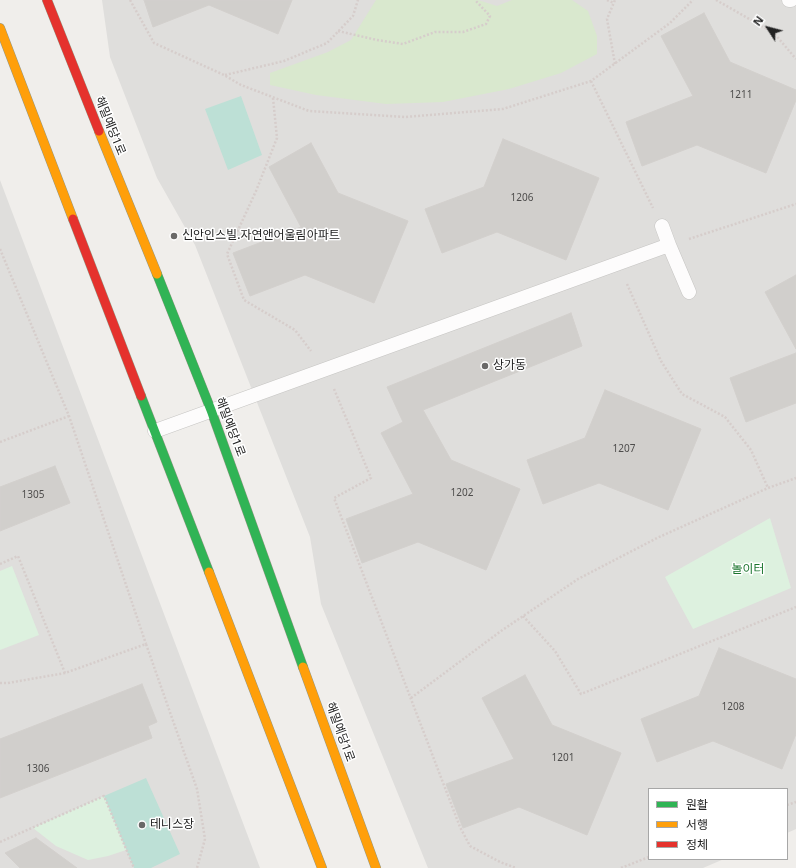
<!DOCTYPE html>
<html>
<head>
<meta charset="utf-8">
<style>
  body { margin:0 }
  #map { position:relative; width:796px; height:868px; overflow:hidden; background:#f0eeeb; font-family:"Noto Sans","Noto Sans KR",sans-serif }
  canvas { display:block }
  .legend { position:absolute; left:648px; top:788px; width:140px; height:72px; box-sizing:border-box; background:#fff; border:1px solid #a7a7a7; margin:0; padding:5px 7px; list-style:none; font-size:12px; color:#222 }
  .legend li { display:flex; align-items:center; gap:8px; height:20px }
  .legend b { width:20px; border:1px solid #a7a7a7 }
  .north { position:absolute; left:748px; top:8px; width:40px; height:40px; -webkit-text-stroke:3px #fff; paint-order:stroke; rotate:306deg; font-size:11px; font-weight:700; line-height:16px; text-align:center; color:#222 }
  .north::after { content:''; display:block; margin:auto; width:14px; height:18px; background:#222; clip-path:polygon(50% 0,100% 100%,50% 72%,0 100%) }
</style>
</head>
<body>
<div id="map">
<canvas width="796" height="868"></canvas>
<ul class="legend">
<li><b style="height:5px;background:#30b455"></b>원활</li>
<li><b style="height:5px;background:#ff9f0a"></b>서행</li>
<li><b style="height:5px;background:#e5322d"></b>정체</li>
</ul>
<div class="north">N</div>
</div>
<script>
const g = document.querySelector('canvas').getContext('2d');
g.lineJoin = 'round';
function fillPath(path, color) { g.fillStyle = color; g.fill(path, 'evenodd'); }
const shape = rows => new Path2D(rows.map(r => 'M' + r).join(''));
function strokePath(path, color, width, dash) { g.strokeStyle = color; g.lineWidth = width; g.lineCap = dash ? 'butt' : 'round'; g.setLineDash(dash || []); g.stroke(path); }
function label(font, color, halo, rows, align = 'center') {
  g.font = font + ' "Noto Sans","Noto Sans KR",sans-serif'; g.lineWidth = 3; g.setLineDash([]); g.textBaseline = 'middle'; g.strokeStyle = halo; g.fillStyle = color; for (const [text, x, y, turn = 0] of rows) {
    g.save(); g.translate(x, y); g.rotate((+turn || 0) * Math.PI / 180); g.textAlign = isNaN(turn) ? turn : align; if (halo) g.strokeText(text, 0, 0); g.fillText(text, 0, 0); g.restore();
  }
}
const residential = shape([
  [102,0,796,0,796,829,787,833,787,789,649,789,649,859,724,859,703,868,428,868,321,604,310,537,195,245,157,178,110,57],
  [0,180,260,868,0,868]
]);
const grass = shape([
  [376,0,478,0,497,6,512,0,572,0,588,11,597,36,597,54,561,73,509,89,443,102,386,104,316,95,270,85,270,73,328,52,351,40]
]);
const park = shape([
  [770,518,791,588,693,629,665,577],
  [12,566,39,635,0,650,0,571],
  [104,796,126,850,108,856,88,860,56,846,33,828]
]);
const pitch = shape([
  [241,96,262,155,228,170,205,109],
  [146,778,180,854,151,868,134,868,104,796]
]);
const building = shape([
  [144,0,292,0,278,34,209,5,153,27,144,0],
  [704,13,730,62,796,90,796,100,766,173,697,145,642,166,626,122,693,96,661,36,704,13],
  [503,139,599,178,566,260,497,232,442,253,425,209,484,187,503,139],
  [311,143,338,193,408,221,374,303,305,275,250,296,233,253,301,227,269,167,311,143],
  [796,275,796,349,765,292,796,275],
  [571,313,582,346,423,410,451,460,520,489,486,570,418,542,362,563,346,519,413,494,381,433,403,422,387,387,571,313],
  [796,353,796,403,746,422,730,378,796,353],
  [605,390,701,429,668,510,599,483,543,504,527,460,585,438,605,390],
  [55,466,70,503,0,531,0,487,55,466],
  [719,648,796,679,796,734,782,769,713,741,657,762,641,719,699,696,719,648],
  [525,675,552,725,621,753,587,835,519,807,463,828,446,784,514,759,482,698,525,675],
  [142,684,157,722,148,726,152,738,0,798,0,739,142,684],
  [36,838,77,868,20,868,5,853,36,838]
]);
const path = shape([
  [130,0,154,43,224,75,241,85,309,111,405,117,503,109,591,81,670,23,693,0],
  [607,0,614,3],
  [716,0,774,33,796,59],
  [338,31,377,40,403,44,435,32,463,32,486,24,490,16,475,0],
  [615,64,607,19,615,0],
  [225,75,284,61,327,43,353,16,358,0],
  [591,81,653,208],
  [273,98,277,138,256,191,227,254,244,300,295,330,311,351],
  [689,239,796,204],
  [0,249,69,416,146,644],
  [627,284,661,361,682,394,725,417,751,450,768,488],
  [334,389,371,478,334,498,460,827,470,846,500,862,516,868],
  [0,442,69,416],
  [0,564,18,556,65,673,146,644,197,789,205,839,197,868],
  [523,616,555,651,581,694,796,607],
  [0,683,8,683,65,673],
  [411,698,501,631,578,579,657,538,768,488,796,478],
  [787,805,796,802],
  [0,842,104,796,134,868],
  [621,868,649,857]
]);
const lane = shape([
  [789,0,791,0],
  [662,226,669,245],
  [155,431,669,245,689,292]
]);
const fast = shape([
  [157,274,211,410,303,667],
  [141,396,209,572]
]);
const slow = shape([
  [0,28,73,219],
  [99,131,157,274],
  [209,572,322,868],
  [303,667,376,868]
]);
const jam = shape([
  [47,0,99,131],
  [73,219,141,396]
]);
const markers = [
  [174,236,4,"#6a6968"],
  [485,366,4,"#6a6968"],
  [142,825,4,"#6a6968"]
];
const numberNames = [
  ["1211",741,95],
  ["1206",522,198],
  ["1207",624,449],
  ["1202",462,493],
  ["1305",33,495],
  ["1208",733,707],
  ["1201",563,758],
  ["1306",38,769]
];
const streetNames = [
  ["해밀예당1로",110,126,68],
  ["해밀예당1로",230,427,69],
  ["해밀예당1로",340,732,70]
];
const poiNames = [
  ["신안인스빌.자연앤어울림아파트",182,236],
  ["상가동",493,366],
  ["테니스장",150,825]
];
const parkNames = [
  ["놀이터",748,570]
];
fillPath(residential, '#dfdedc');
fillPath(grass, '#d9e8ce');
fillPath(park, '#ddf1df');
fillPath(pitch, '#bde0d6');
fillPath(building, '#d1cfcc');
strokePath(building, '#d3d0cd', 1);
strokePath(lane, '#c6c5c3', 15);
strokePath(fast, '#949885', 10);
strokePath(slow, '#949885', 10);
strokePath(jam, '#949885', 10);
strokePath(path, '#d6cdcb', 2.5, [2, 2]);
strokePath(lane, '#fdfcfc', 14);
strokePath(fast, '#30b455', 9);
strokePath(slow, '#ff9f0a', 9);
strokePath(jam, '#e5322d', 9);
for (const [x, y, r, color] of markers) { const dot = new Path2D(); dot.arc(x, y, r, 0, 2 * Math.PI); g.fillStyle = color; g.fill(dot); strokePath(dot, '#fff', 1.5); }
label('10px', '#4e4d4c', null, numberNames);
label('12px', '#222', '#fff', streetNames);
label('12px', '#222', '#fff', poiNames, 'left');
label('12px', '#1b752e', '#fff', parkNames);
</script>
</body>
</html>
